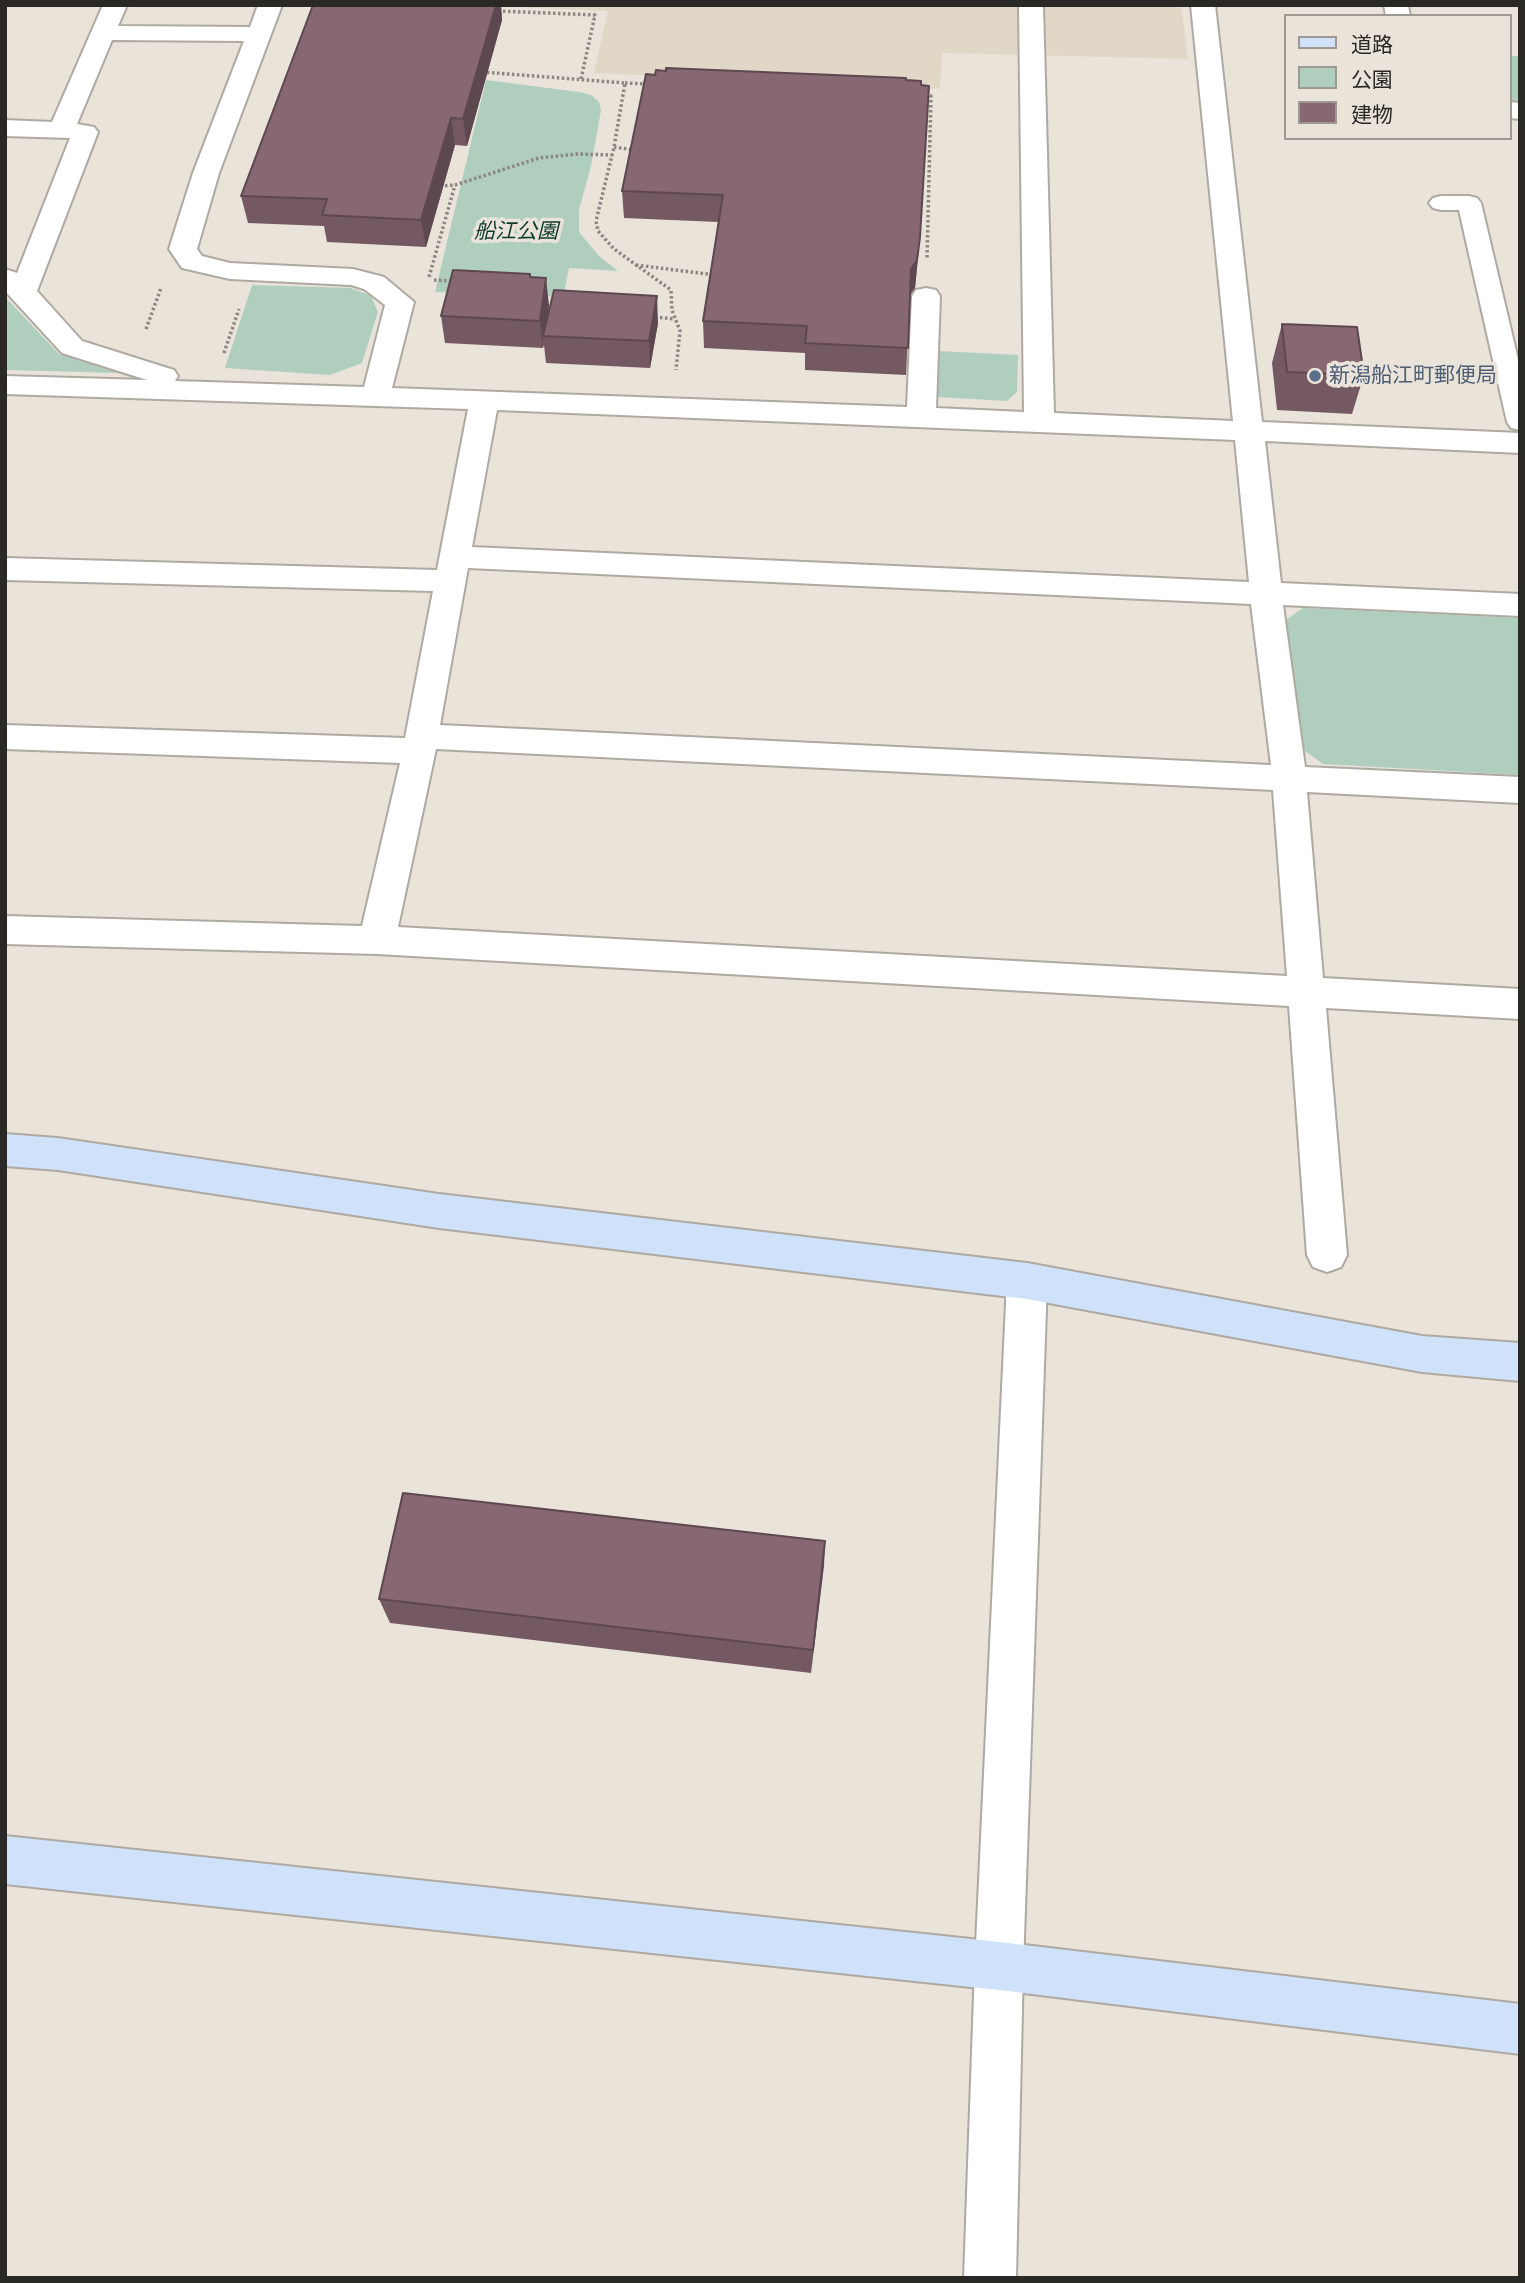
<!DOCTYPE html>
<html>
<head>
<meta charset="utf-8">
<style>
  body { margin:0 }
  #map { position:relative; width:1525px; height:2283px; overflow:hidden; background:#e9e3da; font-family:"Noto Serif","Noto Sans JP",serif }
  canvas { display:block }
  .frame { position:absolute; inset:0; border:7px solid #2b2925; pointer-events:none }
  .legend { position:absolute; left:1284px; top:14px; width:228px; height:126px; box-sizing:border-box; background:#e9e3da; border:2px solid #9d9992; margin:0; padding:9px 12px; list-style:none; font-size:21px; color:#2b2925 }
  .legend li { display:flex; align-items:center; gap:14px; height:35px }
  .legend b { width:35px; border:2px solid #9d9992 }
</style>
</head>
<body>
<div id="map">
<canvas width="1525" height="2283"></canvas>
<div class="frame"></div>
<ul class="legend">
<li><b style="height:9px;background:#d0e2fa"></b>道路</li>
<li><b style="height:19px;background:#b0cebe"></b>公園</li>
<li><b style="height:19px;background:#876772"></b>建物</li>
</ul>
</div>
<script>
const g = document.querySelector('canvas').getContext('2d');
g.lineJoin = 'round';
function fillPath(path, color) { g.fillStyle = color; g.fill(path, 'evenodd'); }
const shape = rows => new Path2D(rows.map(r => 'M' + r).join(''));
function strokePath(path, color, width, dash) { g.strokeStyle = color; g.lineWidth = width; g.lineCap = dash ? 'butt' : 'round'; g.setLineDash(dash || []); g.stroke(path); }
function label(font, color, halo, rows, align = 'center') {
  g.font = font + ' "Noto Serif","Noto Sans JP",serif'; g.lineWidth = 7; g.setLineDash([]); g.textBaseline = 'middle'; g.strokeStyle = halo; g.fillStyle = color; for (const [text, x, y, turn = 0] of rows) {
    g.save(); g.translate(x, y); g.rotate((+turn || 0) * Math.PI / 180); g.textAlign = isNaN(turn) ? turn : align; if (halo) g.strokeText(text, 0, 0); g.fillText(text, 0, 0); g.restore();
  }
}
const built = shape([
  [461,5,1181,5,1188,59,942,53,940,89,594,73,608,11]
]);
const green = shape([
  [1509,56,1520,56,1520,102,1509,102],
  [486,80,579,92,591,95,599,102,601,110,591,166,579,210,579,232,599,256,618,271,569,268,563,297,435,292],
  [252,285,351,288,371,296,378,312,362,363,330,375,225,368],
  [5,297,59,354,119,373,5,370],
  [939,351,1018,355,1017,392,1007,401,936,397],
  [1303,608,1520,618,1520,775,1323,764,1301,748,1286,620]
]);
const path = shape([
  [498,11,595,15,581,79],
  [482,72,625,83,614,147,596,221,598,231,614,249,671,290,672,310,680,331,676,370],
  [625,83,647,84],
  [925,96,931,96,927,259],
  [614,147,634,150],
  [440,186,455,185,539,158,577,154,612,155],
  [636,265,715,275],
  [429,277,455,185],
  [434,280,453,281],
  [655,317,675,319],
  [146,329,161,288],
  [224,353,239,309]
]);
const lane = shape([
  [1441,196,1469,196,1477,198,1481,203,1520,368,1520,430,1511,428,1507,422,1459,210,1441,210,1433,208,1429,203,1433,198,1441,196]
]);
const street = shape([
  [103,5,127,5,118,26,250,27,258,5,282,5,219,173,197,249,202,256,230,263,353,269,384,277,414,302,392,388,907,407,912,296,916,290,926,288,936,290,940,296,936,408,1024,412,1019,5,1043,5,1054,413,1233,421,1191,5,1215,5,1262,422,1520,433,1520,453,1265,441,1281,583,1520,594,1520,616,1283,605,1305,767,1520,777,1520,803,1307,792,1323,978,1520,989,1520,1019,1326,1008,1347,1255,1341,1267,1327,1272,1313,1267,1307,1255,1289,1006,377,954,5,944,5,916,362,926,400,763,5,749,5,725,405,738,433,591,5,580,5,558,437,570,468,409,5,394,5,376,147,380,62,353,5,291,5,269,17,273,70,138,5,136,5,120,52,122,103,5],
  [112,40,244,41,193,173,169,249,182,268,230,279,351,285,364,289,385,305,364,387,175,381,178,376,174,370,82,341,37,291,98,132,94,127,77,124,112,40],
  [497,410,1235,440,1249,582,472,547,497,410],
  [468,568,1251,604,1271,765,440,725,468,568],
  [436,749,1273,790,1287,976,398,927,436,749],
  [1384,5,1408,5,1410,16,1386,16,1384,5],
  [1509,102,1520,103,1520,119,1509,118,1509,102],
  [1027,1263,1041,1269,1047,1281,1023,1966,1016,2278,964,2278,975,1966,1007,1281,1013,1269,1027,1263]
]);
const secondary = shape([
  [5,1134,58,1138,439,1194,1027,1263,1422,1336,1520,1343,1520,1381,1422,1372,1027,1299,439,1228,58,1170,5,1166,5,1134],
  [5,1836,999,1942,1520,2004,1520,2054,999,1990,5,1884,5,1836]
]);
const wall = shape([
  [313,5,501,5,502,20,467,146,455,145,426,247,327,242,324,226,248,223,241,196],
  [666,71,920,237,915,288,910,295,906,375,805,370,805,353,704,348,703,321,718,222,624,218,622,191,655,75],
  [530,274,531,277,549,305,547,319,658,323,650,368,546,363,544,345,543,348,445,343,441,316],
  [1282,324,1364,375,1352,414,1277,410,1272,363],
  [825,1541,811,1673,390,1623,379,1599]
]);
const shadedWall = shape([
  [496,5,501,5,502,20,467,146,463,119],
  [451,118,455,145,426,247,421,220],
  [920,237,915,288,909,296,911,269],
  [546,278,549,305,545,336,543,336,543,348,540,321],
  [657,296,658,323,650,368,649,341],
  [825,1541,824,1566,811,1673,813,1650]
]);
const building = shape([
  [313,5,496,5,463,119,451,118,421,220,322,215,327,199,241,196,313,5],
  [666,68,906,78,906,80,921,81,921,85,929,86,920,237,917,260,911,269,908,348,805,343,807,326,703,321,723,195,622,191,646,74,655,75,656,70,666,71,666,68],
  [453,270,530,274,530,277,546,278,540,321,441,316,453,270],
  [554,290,657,296,649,341,543,336,554,290],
  [1282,324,1357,327,1364,375,1287,372,1282,324],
  [403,1493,825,1541,813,1650,379,1599,403,1493]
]);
const markers = [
  [1315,376,7,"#5c6f8a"]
];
const farParknames = [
  ["船江公園",516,232]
];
const farServicenames = [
  ["新潟船江町郵便局",1329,376]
];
fillPath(built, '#e0d7c7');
fillPath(green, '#b0cebe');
strokePath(lane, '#aea9a1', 4);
strokePath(street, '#aea9a1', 4);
strokePath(secondary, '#aea9a1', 4);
strokePath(path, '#8b8780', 3.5, [2.5, 2.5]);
fillPath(lane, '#fff');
fillPath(street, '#fff');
fillPath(secondary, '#d0e2fa');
fillPath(wall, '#745962');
fillPath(shadedWall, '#5e4850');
fillPath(building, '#876772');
strokePath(building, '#5e4850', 2);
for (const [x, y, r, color] of markers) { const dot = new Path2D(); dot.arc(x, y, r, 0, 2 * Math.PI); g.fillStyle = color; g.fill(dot); strokePath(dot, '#e9e3da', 2.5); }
label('italic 21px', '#0d3b29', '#e9e3da', farParknames);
label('21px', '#4e5e75', '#e9e3da', farServicenames, 'left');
</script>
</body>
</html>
